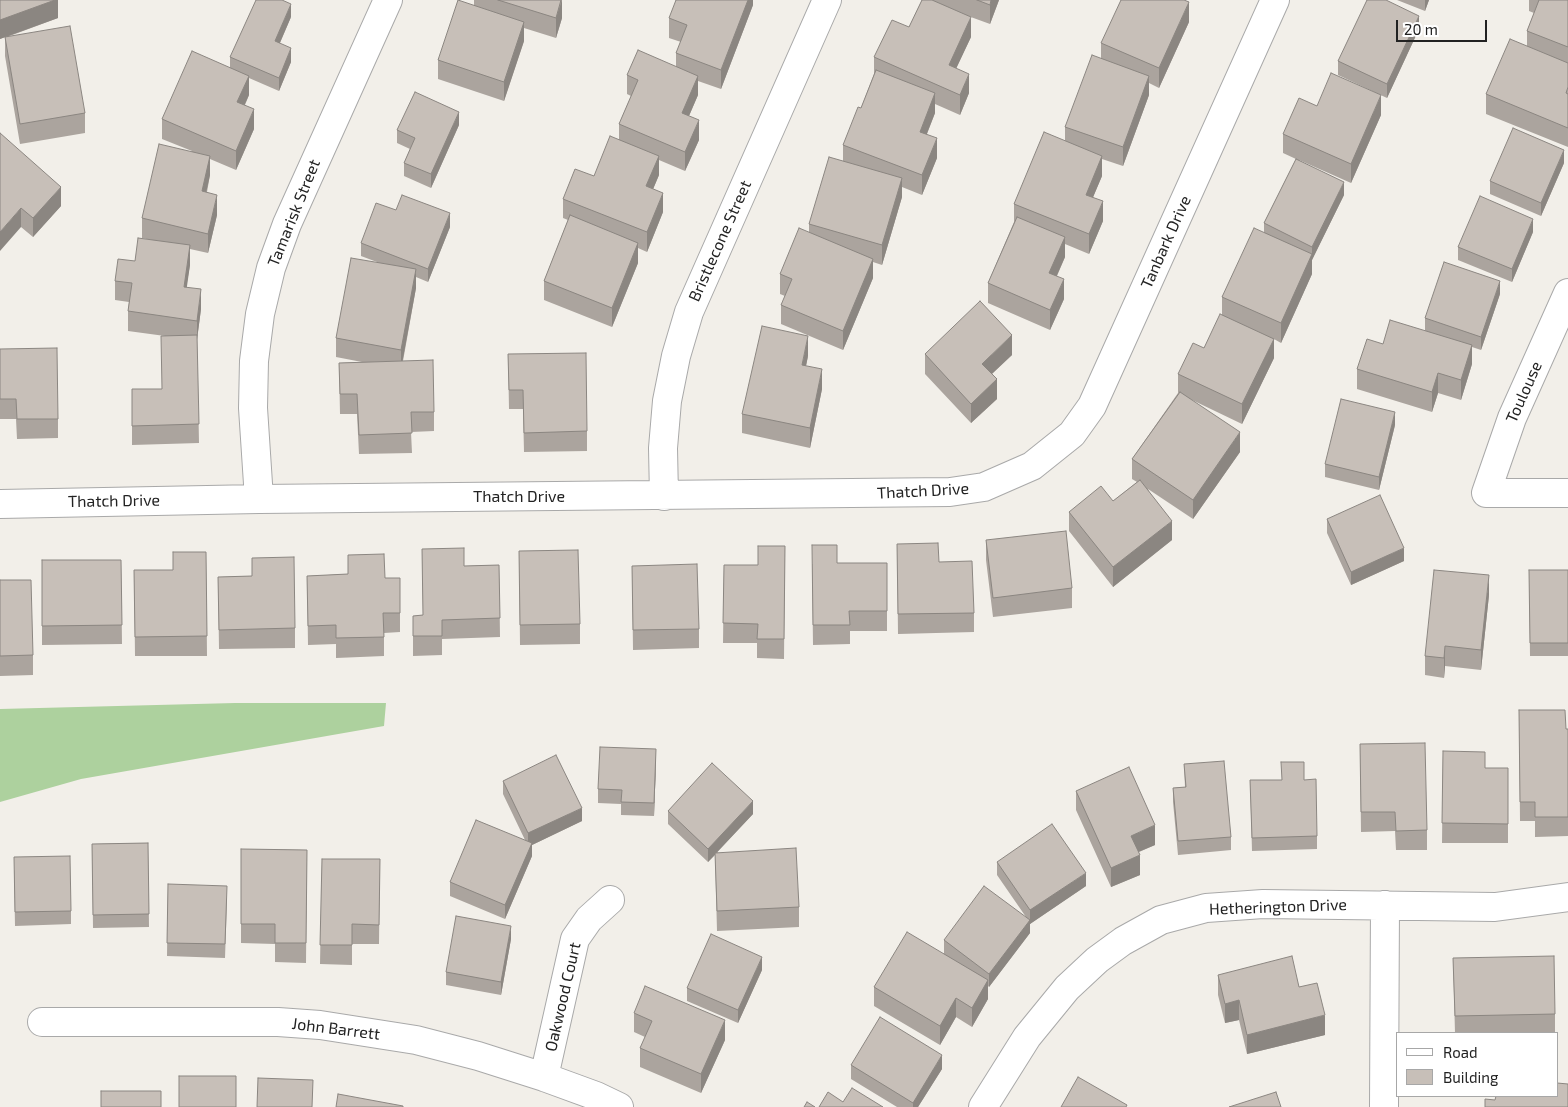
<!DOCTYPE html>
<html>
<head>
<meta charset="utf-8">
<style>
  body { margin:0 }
  #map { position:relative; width:1568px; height:1107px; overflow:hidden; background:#f2efe9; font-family:"Exo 2",sans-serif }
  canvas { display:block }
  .legend { position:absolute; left:1396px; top:1032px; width:162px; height:65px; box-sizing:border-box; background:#fff; border:1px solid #a7a7a7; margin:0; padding:6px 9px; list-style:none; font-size:15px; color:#222 }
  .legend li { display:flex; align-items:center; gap:10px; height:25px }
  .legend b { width:25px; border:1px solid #a7a7a7 }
  .scale { position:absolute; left:1396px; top:20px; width:91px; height:22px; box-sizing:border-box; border:2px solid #222; border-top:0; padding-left:6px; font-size:15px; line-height:18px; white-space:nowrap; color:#222; -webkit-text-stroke:4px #fff; paint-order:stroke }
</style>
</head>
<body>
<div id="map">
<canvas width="1568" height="1107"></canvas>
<ul class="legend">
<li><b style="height:6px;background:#fff"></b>Road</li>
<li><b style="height:14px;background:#c7bfb8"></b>Building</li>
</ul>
<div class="scale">20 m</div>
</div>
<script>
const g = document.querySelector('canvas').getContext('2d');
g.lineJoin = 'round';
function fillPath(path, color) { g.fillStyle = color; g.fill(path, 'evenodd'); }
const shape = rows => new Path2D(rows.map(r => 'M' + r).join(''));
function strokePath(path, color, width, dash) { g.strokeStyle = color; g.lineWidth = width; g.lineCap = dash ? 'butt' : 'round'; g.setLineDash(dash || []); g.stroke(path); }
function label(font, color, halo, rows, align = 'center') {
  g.font = font + ' "Exo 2",sans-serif'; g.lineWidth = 4.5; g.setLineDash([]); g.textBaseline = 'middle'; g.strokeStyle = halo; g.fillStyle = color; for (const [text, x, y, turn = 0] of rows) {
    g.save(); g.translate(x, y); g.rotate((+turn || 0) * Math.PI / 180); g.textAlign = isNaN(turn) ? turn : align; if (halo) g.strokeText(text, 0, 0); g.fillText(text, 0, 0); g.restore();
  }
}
const forest = shape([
  [235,703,386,703,384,726,81,779,0,802,0,709]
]);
const street = shape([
  [1568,293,1512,418,1486,493,1568,493],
  [664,496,663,448,667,401,676,356,689,312,827,0],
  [259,499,253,408,254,361,260,314,271,268,287,224,388,0],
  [0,504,259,499,950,492,984,487,1032,466,1072,434,1092,406,1275,0],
  [42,1022,278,1022,320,1025,416,1040,478,1056,544,1077,596,1096,619,1107],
  [544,1077,575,939,589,919,610,900],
  [1384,1106,1385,905],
  [983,1107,1027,1037,1067,988,1097,960,1123,941,1161,920,1206,908,1263,904,1495,907,1568,897]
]);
const wall = shape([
  [0,0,58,0,58,18,7,37,85,113,85,133,20,144,5,56,5,37,0,39],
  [474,0,562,0,562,18,556,38,524,28,524,41,504,101,438,79,438,60,474,5],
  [753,0,753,5,721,89,698,81,698,95,689,116,699,140,685,171,659,160,659,175,653,189,663,212,647,252,638,248,638,263,612,327,544,300,544,281,568,220,563,218,563,199,594,176,619,140,619,124,631,96,627,94,627,75,676,67,676,53,681,42,669,38,669,18],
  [922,0,999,0,990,24,968,16,971,37,956,68,969,93,960,115,935,104,935,113,927,134,937,158,922,195,902,187,902,197,882,265,873,262,873,278,843,350,781,324,781,305,785,296,780,294,780,274,809,232,809,224,843,161,843,145,861,108,874,74,874,57,909,27],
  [1397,0,1429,0,1425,11],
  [1529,0,1568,0,1568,147,1486,114,1486,94,1527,46,1527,31,1534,13,1529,11],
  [291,17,280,43,291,62,279,91,249,78,249,95,245,105,254,129,236,170,210,159,210,175,207,192,217,215,208,253,190,249,190,265,186,288,201,309,197,339,199,443,132,445,132,389,162,389,165,336,128,331,128,311,129,302,115,300,115,281,135,261,151,240,142,238,142,218,192,151,162,139,162,119,230,68,230,57],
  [1189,22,1159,88,1149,83,1149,95,1123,166,1102,159,1102,176,1093,197,1103,221,1089,254,1065,244,1065,257,1057,276,1064,299,1050,330,988,303,988,283,1014,222,1014,204,1065,141,1065,127,1101,59,1101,43],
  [1419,29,1387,98,1338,75,1338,61],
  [1317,106,1381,115,1351,183,1299,160,1344,195,1312,260,1312,274,1281,343,1274,339,1274,358,1242,424,1190,399,1240,452,1193,519,1148,489,1172,540,1113,587,1069,531,1069,512,1113,501,1137,482,1132,479,1132,459,1178,393,1178,374,1204,348,1222,314,1222,297,1264,233,1264,223,1296,159,1283,153,1283,134],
  [459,125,431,188,404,176,404,163,410,149,397,143,397,130],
  [0,134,61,206,33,237,21,227],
  [1564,163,1541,216,1490,194,1490,181],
  [396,210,450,227,428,282,416,277,416,288,403,361,434,412,434,431,411,432,412,453,359,454,357,414,340,414,339,363,362,362,336,357,336,338,377,262,361,256,361,243],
  [1533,232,1512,282,1458,260,1458,247],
  [1500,294,1481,350,1472,347,1472,364,1461,400,1438,393,1432,412,1357,389,1357,369,1383,344,1425,331,1425,318],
  [0,349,58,419,58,438,17,439,16,419,0,419],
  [508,354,587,431,587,451,524,452,523,409,509,409],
  [925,354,1012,355,992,374,997,399,971,423,925,374],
  [808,356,806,366,822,389,810,448,742,433,742,414],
  [1395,425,1379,490,1325,477,1325,464],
  [1327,519,1404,561,1351,585,1327,533],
  [986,540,1072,588,1072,608,993,617,986,560],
  [897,544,939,562,974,613,974,632,898,634],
  [785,546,784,659,757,658,757,643,723,643,724,565,758,565],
  [422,549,464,566,499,565,500,637,442,639,442,655,413,656,413,616,423,615],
  [519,551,580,624,580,644,520,645],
  [206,552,207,656,135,656,134,570,173,570],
  [348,555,385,578,400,613,400,632,384,633,384,656,336,658,336,644,308,645,307,576,348,574],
  [42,560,121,560,122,644,42,645],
  [837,563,887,563,887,631,850,631,850,644,813,645,812,564],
  [632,566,699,629,699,648,633,650],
  [1529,570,1568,570,1568,656,1530,656],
  [252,576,295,628,295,648,219,649,218,577],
  [0,580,33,655,33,675,0,676],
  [1489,595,1481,670,1445,666,1444,678,1425,675,1425,656],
  [1519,710,1566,729,1568,729,1568,836,1535,837,1535,821,1520,821],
  [1360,744,1427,830,1427,850,1396,850,1395,831,1361,832],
  [1443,751,1485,768,1508,768,1508,843,1442,843],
  [656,763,654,816,621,815,621,804,598,803,598,789],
  [1184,764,1231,837,1231,850,1178,855,1173,802,1173,788,1185,787],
  [1250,780,1317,836,1317,849,1252,851],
  [503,781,582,821,532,845,532,856,505,919,450,896,450,882,525,840,503,794],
  [1076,791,1155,845,1139,852,1140,875,1111,887,1076,810],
  [668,811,753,814,717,852,799,907,799,927,717,931,715,855,708,862,668,824],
  [148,843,149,927,93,928,92,844],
  [241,849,307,850,306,963,275,962,275,944,241,943],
  [322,859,380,859,379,944,352,944,352,965,320,964],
  [997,862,1086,886,1030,924,1030,922,1030,933,989,987,988,986,988,999,972,1027,956,1017,940,1045,874,1006,874,987,944,953,944,940,1026,917,997,875],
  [14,870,71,911,71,924,15,926],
  [168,884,227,899,225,958,167,956],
  [511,939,501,995,446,985,446,972],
  [1453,958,1555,1014,1555,1033,1455,1033],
  [762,970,738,1023,687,1001,687,988],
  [1218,975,1299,987,1325,1035,1247,1054,1239,1020,1225,1023,1218,995],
  [634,1013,725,1040,701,1093,640,1067,640,1048,645,1037,634,1032],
  [851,1065,942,1069,918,1107,897,1107,851,1079]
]);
const shadedWall = shape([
  [55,0,58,0,58,18,0,39,0,20],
  [562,0,562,18,556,38,556,18],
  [748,0,753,0,753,5,721,89,721,70],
  [991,0,999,0,990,24,990,5],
  [1425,0,1429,0,1425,11],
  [1189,2,1189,22,1159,88,1159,68],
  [291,4,291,17,275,54,275,41],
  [1419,16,1419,29,1387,98,1387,84],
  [971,17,971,37,949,84,949,65],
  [524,22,524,41,504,101,504,82],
  [291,48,291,62,279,91,279,78],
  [969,74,969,93,960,115,960,95],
  [249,76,249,95,237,121,237,102],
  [698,76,698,95,682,132,682,113],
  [1149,76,1149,95,1123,166,1123,147],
  [935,93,935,113,920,151,920,132],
  [1381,95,1381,115,1351,183,1351,164],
  [254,109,254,129,236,170,236,151],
  [459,112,459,125,431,188,431,174],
  [699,120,699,140,685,171,685,152],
  [937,138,937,158,922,195,922,175],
  [1564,150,1564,163,1541,216,1541,203],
  [210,156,210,175,202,211,202,191],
  [659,156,659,175,646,206,646,186],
  [1102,156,1102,176,1086,214,1086,195],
  [902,178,902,197,882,265,882,245],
  [1344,182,1344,195,1312,260,1312,247],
  [61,187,61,206,33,237,33,218],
  [663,193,663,212,647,252,647,232],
  [217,195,217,215,208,253,208,234],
  [1103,201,1103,221,1089,254,1089,234],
  [21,208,21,227,0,251,0,232],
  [450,213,450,227,428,282,428,269],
  [1533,219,1533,232,1512,282,1512,269],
  [1065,237,1065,257,1049,293,1049,273],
  [638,243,638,263,612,327,612,308],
  [190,245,190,265,184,307,184,287],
  [1312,254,1312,274,1281,343,1281,323],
  [873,259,873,278,843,350,843,331],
  [416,269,416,288,401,369,401,350],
  [1064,279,1064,299,1050,330,1050,310],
  [1500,281,1500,294,1481,350,1481,337],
  [201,289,201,309,197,340,197,321],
  [1012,335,1012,355,982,383,982,364],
  [808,336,808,356,802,385,802,365],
  [1274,339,1274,358,1242,424,1242,404],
  [1472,345,1472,364,1461,400,1461,380],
  [822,369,822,389,810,448,810,428],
  [1438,373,1438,393,1432,412,1432,392],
  [997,379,997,399,971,423,971,404],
  [1395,412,1395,425,1379,490,1379,477],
  [1240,432,1240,452,1193,519,1193,500],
  [1172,521,1172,540,1113,587,1113,567],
  [1404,548,1404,561,1351,585,1351,572],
  [1489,575,1489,595,1481,670,1481,650],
  [1445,646,1445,666,1444,678,1444,658],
  [656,749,656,763,654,816,654,803],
  [753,801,753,814,708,862,708,849],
  [582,808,582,821,532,845,532,856,505,919,505,905,528,847,528,833],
  [1155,825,1155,845,1131,855,1131,836],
  [1140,855,1140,875,1111,887,1111,868],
  [1086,873,1086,886,1030,924,1030,910],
  [1030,920,1030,933,989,987,989,974],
  [511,926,511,939,501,995,501,982],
  [762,957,762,970,738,1023,738,1010],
  [988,980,988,999,972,1027,972,1008],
  [956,998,956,1017,940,1045,940,1026],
  [1239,1000,1239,1020,1225,1023,1225,1004],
  [1325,1015,1325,1035,1247,1054,1247,1035],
  [725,1020,725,1040,701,1093,701,1074],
  [942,1055,942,1069,918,1107,913,1107,913,1103]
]);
const building = shape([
  [0,0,55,0,0,20,0,0],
  [256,0,282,0,291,4,275,41,291,48,279,78,230,57,256,0],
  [458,0,524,22,504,82,438,60,458,0],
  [498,0,561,0,556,18,498,0],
  [676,0,748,0,721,70,676,53,687,25,669,18,676,0],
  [922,0,932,0,971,17,949,65,969,74,960,95,874,57,892,20,909,27,922,0],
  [977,0,991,0,990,5,977,0],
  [1121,0,1184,0,1189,2,1159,68,1101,43,1121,0],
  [1367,0,1386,0,1419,16,1387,84,1338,61,1367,0],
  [1539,0,1568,0,1568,47,1527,31,1539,0],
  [70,26,85,113,20,124,5,37,70,26],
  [1510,39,1568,63,1568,87,1566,93,1568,94,1568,128,1486,94,1510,39],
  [638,50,698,76,682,113,699,120,685,152,619,124,638,80,627,75,638,50],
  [192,51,249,76,237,102,254,109,236,151,162,119,192,51],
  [1092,55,1149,76,1123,147,1065,127,1092,55],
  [876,70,935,93,920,132,937,138,922,175,843,145,858,107,861,108,876,70],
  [1331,73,1381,95,1351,164,1283,134,1299,98,1317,106,1331,73],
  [415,92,459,112,431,174,404,163,415,138,397,130,415,92],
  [1513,128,1564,150,1541,203,1490,181,1513,128],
  [1044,132,1102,156,1086,195,1103,201,1089,234,1014,204,1044,132],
  [0,133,61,187,33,218,21,208,0,232,0,133],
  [610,136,659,156,646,186,663,193,647,232,563,199,575,169,594,176,610,136],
  [159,144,210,156,202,191,217,195,208,234,142,218,159,144],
  [829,157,902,178,882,245,809,224,829,157],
  [1296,159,1344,182,1312,247,1264,223,1296,159],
  [402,195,450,213,428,269,361,243,376,203,396,210,402,195],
  [1480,196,1533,219,1512,269,1458,247,1480,196],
  [570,215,638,243,612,308,544,281,570,215],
  [1017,217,1065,237,1049,273,1064,279,1050,310,988,283,1017,217],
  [799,228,873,259,843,331,781,305,792,279,780,274,799,228],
  [1254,228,1312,254,1281,323,1222,297,1254,228],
  [138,238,190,245,184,287,201,289,197,321,128,311,132,283,115,281,118,259,135,261,138,238],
  [351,258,416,269,401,350,336,338,351,258],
  [1444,262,1500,281,1481,337,1425,318,1444,262],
  [980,301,1012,335,982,364,997,379,971,404,925,354,980,301],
  [1220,314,1274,339,1242,404,1178,374,1193,343,1204,348,1220,314],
  [1390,320,1472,345,1461,380,1438,373,1432,392,1357,369,1367,339,1383,344,1390,320],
  [762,326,808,336,802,365,822,369,810,428,742,414,762,326],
  [197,335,199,424,132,426,132,389,162,389,161,336,197,335],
  [57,348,58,419,17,419,16,399,0,399,0,349,57,348],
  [586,353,587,431,524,433,523,390,509,390,508,354,586,353],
  [433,360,434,412,411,412,412,433,359,435,357,394,340,394,339,363,433,360],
  [1180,392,1240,432,1193,500,1132,459,1180,392],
  [1341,399,1395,412,1379,477,1325,464,1341,399],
  [1140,480,1172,521,1113,567,1069,512,1101,486,1113,501,1140,480],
  [1380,495,1404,548,1351,572,1327,519,1380,495],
  [1066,531,1072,588,993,598,986,540,1066,531],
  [938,543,939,562,972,561,974,613,898,614,897,544,938,543],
  [812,545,837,545,837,563,887,563,887,611,849,611,850,625,813,625,812,545],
  [758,546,785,546,784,639,757,639,758,624,723,623,724,565,758,565,758,546],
  [464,548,464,566,499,565,500,618,442,620,442,636,413,636,413,616,423,615,422,549,464,548],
  [578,550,580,624,520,625,519,551,578,550],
  [173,552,206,552,207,636,135,637,134,570,173,570,173,552],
  [384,554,385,578,400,578,400,613,383,613,384,637,336,638,336,625,308,626,307,576,348,574,348,555,384,554],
  [294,557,295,628,219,630,218,577,252,576,252,558,294,557],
  [42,560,121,560,122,625,42,626,42,560],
  [697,564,699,629,633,630,632,566,697,564],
  [1434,570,1489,575,1481,650,1445,646,1444,658,1425,656,1434,570],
  [1529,570,1568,570,1568,643,1530,643,1529,570],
  [0,580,31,580,33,655,0,656,0,580],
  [1519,710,1565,710,1566,729,1568,729,1568,817,1535,817,1535,802,1520,802,1519,710],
  [1425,743,1427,830,1396,831,1395,812,1361,812,1360,744,1425,743],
  [600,747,656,749,654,803,621,802,622,790,598,789,600,747],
  [1443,751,1485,752,1485,768,1508,768,1508,824,1442,823,1443,751],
  [556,755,582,808,528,833,503,781,556,755],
  [1224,761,1231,837,1178,841,1173,788,1186,787,1184,764,1224,761],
  [1281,762,1304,762,1304,780,1316,779,1317,836,1252,838,1250,780,1282,780,1281,762],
  [712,763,753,801,708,849,668,811,712,763],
  [1129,767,1155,825,1131,836,1140,855,1111,868,1076,791,1129,767],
  [476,820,532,843,505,905,450,882,476,820],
  [1052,824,1086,873,1030,910,997,862,1052,824],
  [148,843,149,914,93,915,92,844,148,843],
  [796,848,799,907,717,911,715,853,796,848],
  [241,849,307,850,306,943,275,943,275,924,241,924,241,849],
  [70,856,71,911,15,912,14,857,70,856],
  [322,859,380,859,379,925,352,924,352,945,320,945,322,859],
  [168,884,227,886,225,944,167,943,168,884],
  [984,886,1030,920,989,974,944,940,984,886],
  [456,916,511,926,501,982,446,972,456,916],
  [907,932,988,980,972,1008,956,998,940,1026,874,987,907,932],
  [711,934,762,957,738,1010,687,988,711,934],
  [1292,956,1299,987,1317,983,1325,1015,1247,1035,1239,1000,1225,1004,1218,975,1292,956],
  [1554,956,1555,1014,1455,1016,1453,958,1554,956],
  [645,986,725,1020,701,1074,640,1048,652,1021,634,1013,645,986],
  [880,1017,942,1055,913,1103,851,1065,880,1017],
  [179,1076,236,1076,236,1107,179,1107,179,1076],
  [1078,1077,1127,1105,1126,1107,1061,1107,1078,1077],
  [258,1078,313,1080,312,1107,257,1107,258,1078],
  [1557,1083,1568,1084,1568,1107,1485,1107,1485,1099,1495,1100,1496,1096,1557,1096,1557,1083],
  [852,1088,883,1107,819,1107,828,1092,843,1102,852,1088],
  [101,1091,161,1091,161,1107,101,1107,101,1091],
  [1276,1092,1281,1107,1229,1107,1276,1092],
  [338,1094,403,1106,403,1107,336,1107,338,1094],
  [807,1102,815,1107,804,1107,807,1102]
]);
const streetNames = [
  ["Tamarisk Street",294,213,-68],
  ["Bristlecone Street",720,241,-66],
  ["Tanbark Drive",1166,242,-66],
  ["Toulouse",1524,392,-66],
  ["Thatch Drive",923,491,-3],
  ["Thatch Drive",519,497],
  ["Thatch Drive",114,501,-1],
  ["Hetherington Drive",1278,907,-2],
  ["Oakwood Court",563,997,-77],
  ["John Barrett",336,1029,7]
];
fillPath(forest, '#add19e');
strokePath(street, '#a9a9a9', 30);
strokePath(street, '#fff', 28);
fillPath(wall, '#aba49e');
fillPath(shadedWall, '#8b8681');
fillPath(building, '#c7bfb8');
strokePath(building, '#8b8681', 1);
label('16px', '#222', '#fff', streetNames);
</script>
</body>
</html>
